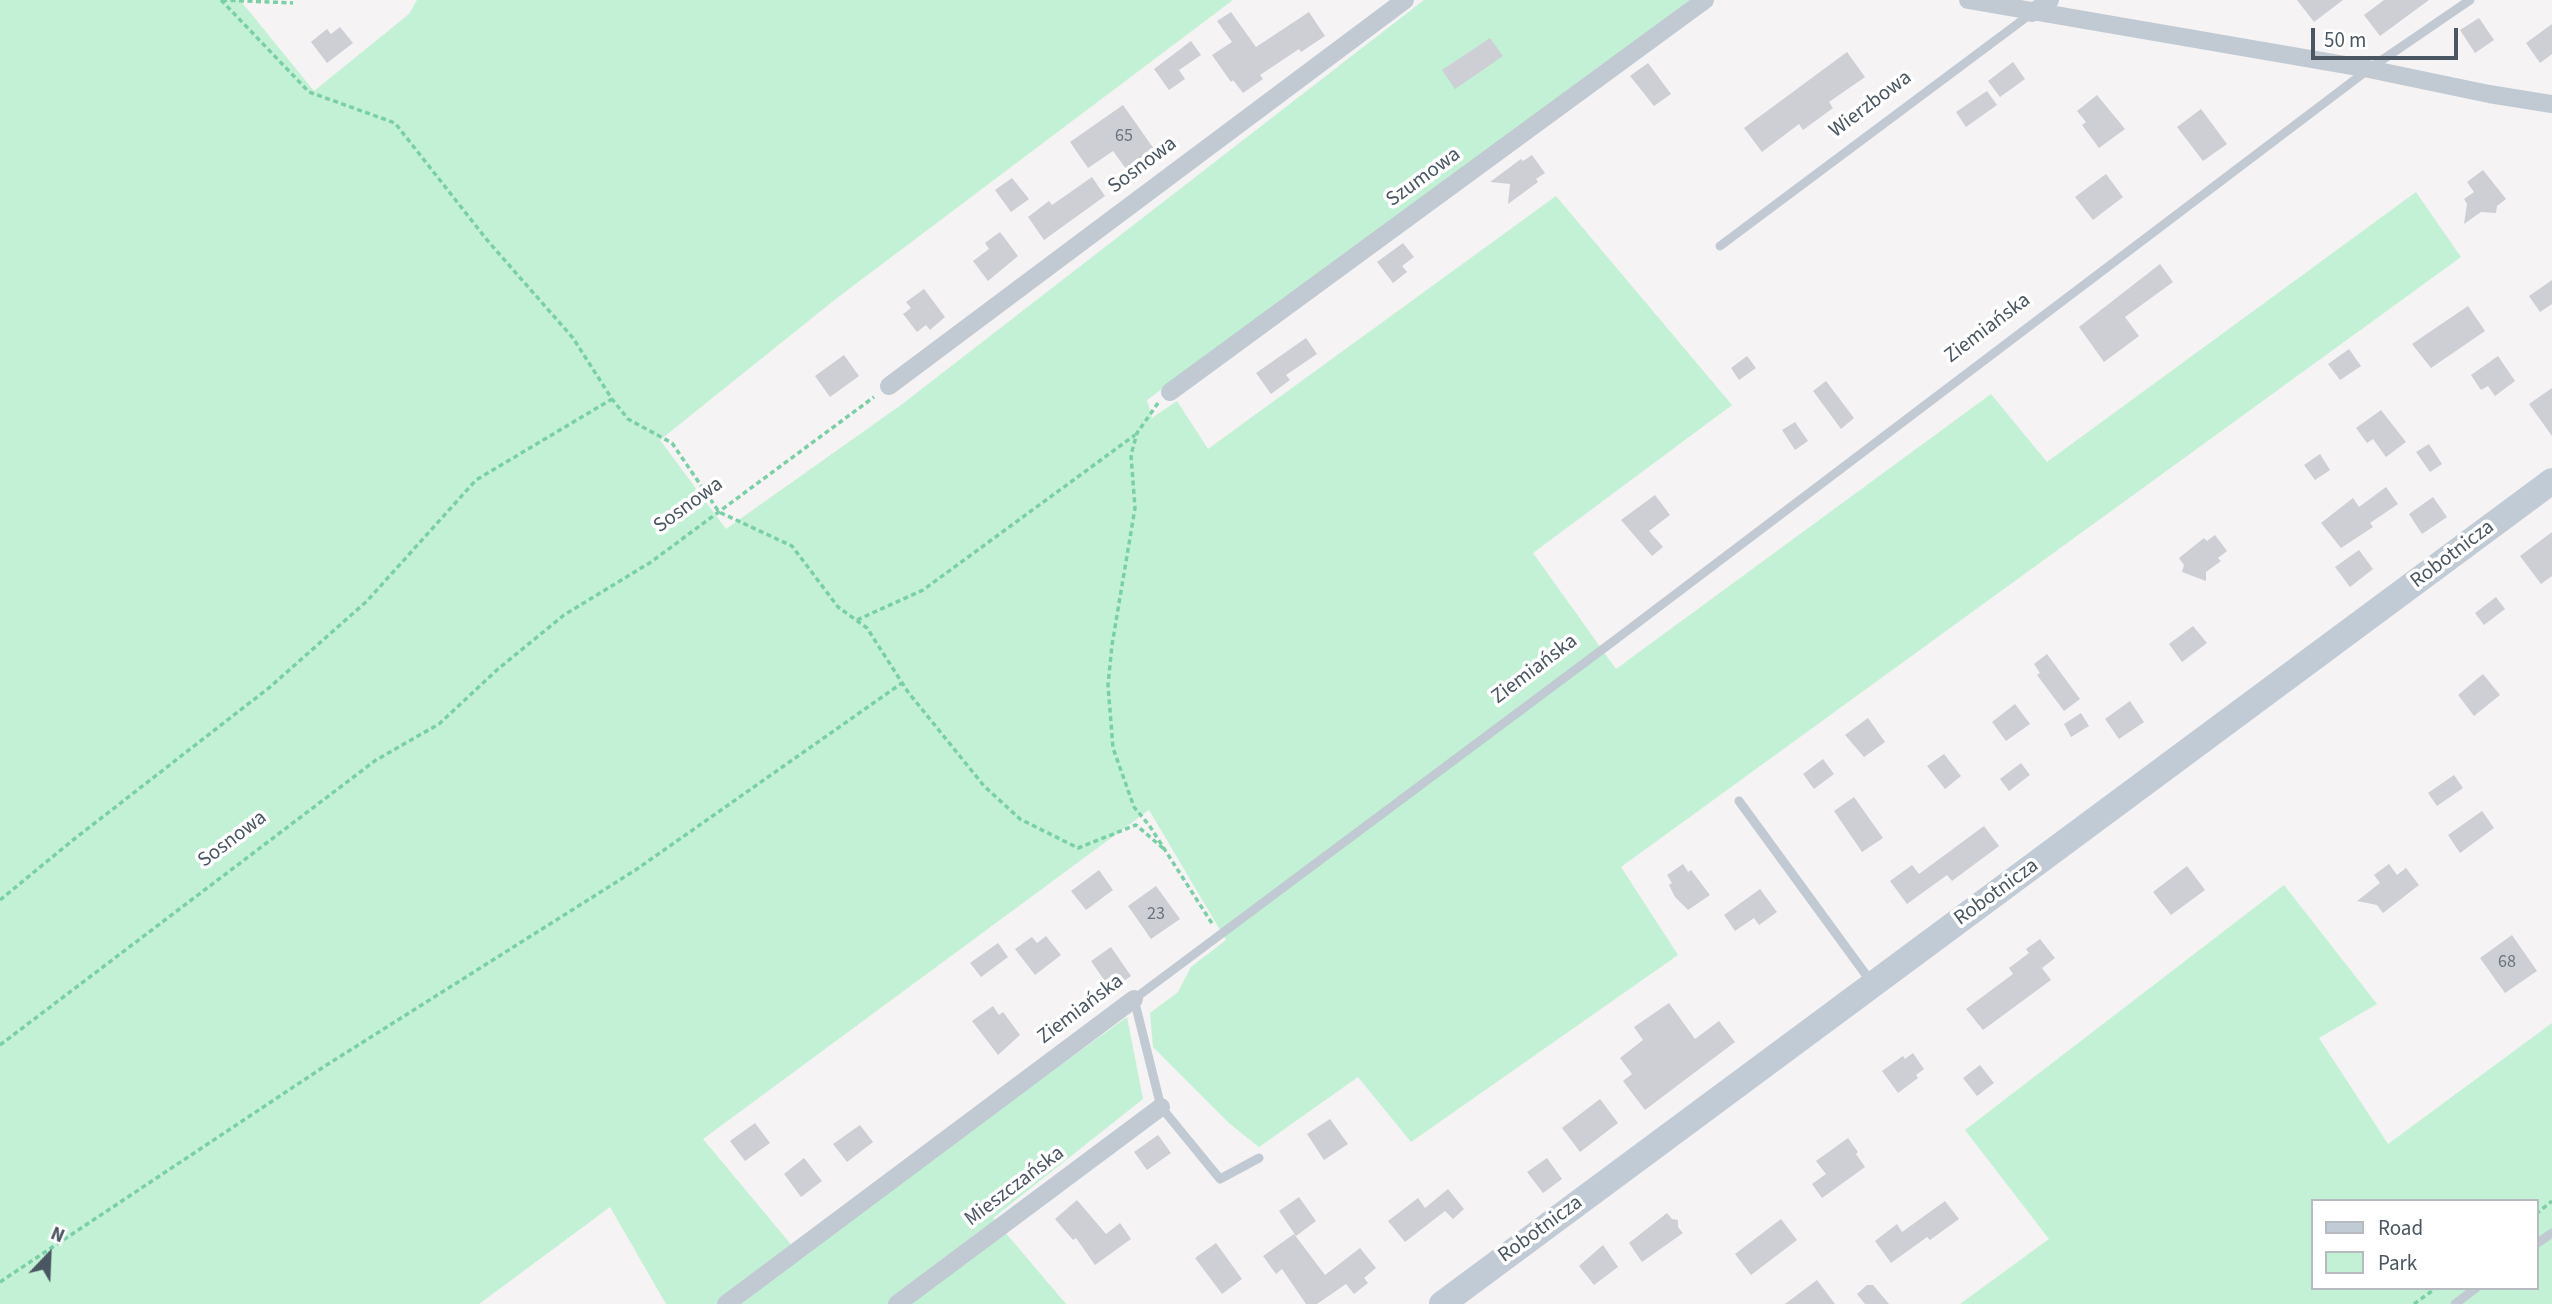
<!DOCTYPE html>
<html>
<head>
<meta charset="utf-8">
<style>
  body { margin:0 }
  #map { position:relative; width:2552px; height:1304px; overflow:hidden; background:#f5f3f3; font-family:"Source Sans 3",sans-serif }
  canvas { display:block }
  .legend { position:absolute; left:2311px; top:1199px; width:228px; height:91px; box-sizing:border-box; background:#fff; border:2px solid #b7bbc0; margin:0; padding:9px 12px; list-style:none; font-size:21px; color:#4a5661 }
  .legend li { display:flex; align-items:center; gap:14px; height:35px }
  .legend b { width:35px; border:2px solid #b7bbc0 }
  .north { position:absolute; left:14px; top:1220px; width:70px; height:70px; -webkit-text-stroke:5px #fff; paint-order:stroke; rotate:23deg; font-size:19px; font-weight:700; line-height:28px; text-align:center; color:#4a5661 }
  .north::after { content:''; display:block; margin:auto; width:24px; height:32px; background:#4a5661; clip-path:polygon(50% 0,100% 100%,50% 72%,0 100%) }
  .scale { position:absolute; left:2311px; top:28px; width:147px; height:32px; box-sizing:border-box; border:4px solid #4a5661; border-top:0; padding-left:9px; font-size:21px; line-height:24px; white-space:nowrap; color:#4a5661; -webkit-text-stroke:5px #fff; paint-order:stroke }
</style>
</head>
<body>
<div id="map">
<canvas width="2552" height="1304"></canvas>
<ul class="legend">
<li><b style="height:9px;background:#c1cbd6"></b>Road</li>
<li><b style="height:19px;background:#c3f1d5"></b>Park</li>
</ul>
<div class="north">N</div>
<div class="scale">50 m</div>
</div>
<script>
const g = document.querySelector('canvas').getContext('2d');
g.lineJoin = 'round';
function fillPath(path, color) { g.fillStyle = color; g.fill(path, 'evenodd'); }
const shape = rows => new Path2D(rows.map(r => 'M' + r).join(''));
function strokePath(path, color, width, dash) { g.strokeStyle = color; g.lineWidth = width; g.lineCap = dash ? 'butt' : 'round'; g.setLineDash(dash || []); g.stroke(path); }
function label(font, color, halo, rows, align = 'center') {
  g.font = font + ' "Source Sans 3",sans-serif'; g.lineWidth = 7; g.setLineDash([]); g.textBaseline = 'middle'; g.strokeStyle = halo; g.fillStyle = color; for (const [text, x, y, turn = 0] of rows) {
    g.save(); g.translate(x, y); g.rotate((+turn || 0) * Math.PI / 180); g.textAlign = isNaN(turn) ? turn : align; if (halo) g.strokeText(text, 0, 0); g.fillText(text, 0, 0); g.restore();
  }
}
const green = shape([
  [0,0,240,0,314,91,409,14,417,0,1233,0,837,298,660,440,726,529,901,405,1424,0,1690,0,1147,400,1152,418,1177,401,1208,449,1556,196,1732,405,1533,553,1616,669,1991,394,2047,462,2416,192,2461,257,1621,867,1678,955,1411,1142,1358,1077,1259,1147,1230,1124,1153,1047,1150,1013,1178,992,1191,967,1226,940,1149,810,703,1139,799,1254,1127,1017,1143,1099,993,1218,1066,1304,666,1304,610,1207,479,1304,0,1304],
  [2284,885,2377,1004,2319,1038,2388,1144,2552,1023,2552,1304,1960,1304,2049,1239,1965,1130],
  [2312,1201,2536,1201,2536,1288,2312,1288]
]);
const building = shape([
  [2297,0,2343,0,2314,22],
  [2384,0,2429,0,2380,36,2364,15],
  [1231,12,1256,47,1309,12,1325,36,1301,52,1299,49,1260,75,1263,79,1243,93,1233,80,1231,82,1212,55,1232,42,1217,21],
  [2479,18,2494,40,2475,53,2460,30],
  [2552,24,2552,54,2540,63,2526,43],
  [340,27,353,43,327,63,311,42,327,29,331,34],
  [1490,38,1503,56,1455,89,1442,70],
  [1191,41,1201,55,1179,70,1185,79,1169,90,1154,69],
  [1847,52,1865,77,1829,102,1833,108,1803,130,1799,124,1762,152,1744,128],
  [2013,62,2025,79,2000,97,1988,81],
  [1648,63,1671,94,1654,106,1630,76],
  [1987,91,1997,105,1966,127,1956,112],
  [2097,95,2125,129,2099,148,2082,125,2086,122,2077,111],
  [1123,105,1154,149,1126,169,1113,151,1088,168,1070,142],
  [2201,109,2227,144,2203,161,2177,127],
  [1532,155,1545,173,1536,179,1538,182,1508,204,1510,184,1490,182,1521,159,1523,161],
  [2483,170,2506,199,2497,206,2496,213,2481,212,2464,224,2467,204,2464,199,2474,192,2467,182],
  [2106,174,2123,197,2093,220,2075,197],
  [1092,177,1105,196,1044,240,1028,217,1049,201,1052,205],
  [1012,178,1029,199,1011,212,995,190],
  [1000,232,1018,256,988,281,973,261,989,249,985,243],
  [1403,243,1414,257,1402,266,1407,272,1393,283,1377,262],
  [2160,264,2173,282,2125,317,2139,336,2104,362,2079,327],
  [2552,280,2552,304,2540,312,2529,296],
  [924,289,945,317,930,330,926,325,917,332,903,314,911,308,906,302],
  [2468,306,2485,331,2431,368,2412,344],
  [1306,338,1317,354,1286,375,1290,380,1271,394,1256,373],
  [2349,349,2361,366,2340,380,2328,364],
  [844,355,859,376,830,397,815,376],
  [1747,356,1756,368,1739,380,1731,368],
  [2498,356,2515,381,2495,396,2488,386,2481,390,2471,375],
  [1826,381,1854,418,1841,429,1813,391],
  [2552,388,2552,436,2529,404],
  [2381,410,2406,442,2386,457,2373,439,2367,443,2356,428],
  [1795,422,1808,441,1795,450,1782,430],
  [2429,444,2442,464,2430,472,2416,452],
  [2320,454,2330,470,2315,480,2304,465],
  [2386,487,2398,504,2370,523,2373,527,2341,548,2321,523,2353,498,2359,507],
  [1655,495,1670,515,1649,531,1663,547,1652,556,1621,520],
  [2433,497,2447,517,2422,534,2409,514],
  [2552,532,2552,576,2541,584,2520,556],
  [2215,535,2227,551,2218,558,2221,561,2206,572,2206,581,2182,572,2184,565,2179,558,2204,538,2207,541],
  [2359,550,2373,569,2350,587,2335,567],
  [2496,597,2505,609,2484,625,2475,613],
  [2193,626,2207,643,2182,662,2169,644],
  [2047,654,2080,699,2064,711,2037,675,2040,673,2034,664],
  [2483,674,2500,695,2474,716,2458,695],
  [2130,701,2144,722,2119,739,2105,719],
  [2015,704,2030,724,2006,741,1992,722],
  [2081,713,2089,726,2071,737,2064,724],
  [1868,718,1885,742,1864,757,1845,735],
  [1944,754,1961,776,1945,789,1927,766],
  [1823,759,1834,774,1814,789,1803,774],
  [2021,763,2030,775,2009,791,2000,779],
  [2454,775,2463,788,2437,806,2428,793],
  [1854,797,1883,838,1862,852,1834,811],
  [2482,811,2494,828,2460,853,2448,835],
  [1984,826,1999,846,1952,881,1947,875,1907,904,1890,881,1912,865,1919,874],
  [1683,864,1688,872,1691,870,1710,895,1688,910,1675,897,1669,885,1672,883,1667,875],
  [2389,864,2397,875,2406,868,2419,885,2383,913,2377,905,2357,901,2380,883,2374,875],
  [2187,866,2205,890,2171,915,2153,892],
  [1099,870,1113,890,1086,910,1071,891],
  [1156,886,1180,919,1151,939,1128,906],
  [1760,889,1777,912,1759,925,1754,918,1735,931,1724,915],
  [2512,935,2537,971,2505,993,2480,958],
  [1046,936,1061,955,1035,975,1015,949,1032,937,1037,943],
  [2040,939,2055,958,2042,968,2051,980,1983,1030,1966,1009,2013,974,2009,968,2029,953,2026,949],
  [998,943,1008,957,981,977,970,963],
  [1111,947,1131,976,1111,990,1091,961],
  [1669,1003,1695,1039,1719,1021,1735,1042,1645,1110,1623,1081,1632,1074,1620,1058,1643,1040,1634,1027],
  [993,1006,999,1015,1003,1012,1020,1035,998,1055,972,1021],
  [1913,1053,1924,1069,1916,1075,1918,1078,1898,1093,1882,1071,1903,1056,1905,1059],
  [1980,1065,1994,1083,1977,1096,1963,1078],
  [1600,1099,1618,1123,1580,1152,1562,1128],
  [1330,1119,1348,1144,1324,1160,1307,1134],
  [755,1123,770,1143,745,1161,730,1141],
  [860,1125,873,1142,847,1162,833,1144],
  [1158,1135,1171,1153,1147,1170,1134,1152],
  [1848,1138,1858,1152,1856,1154,1865,1167,1822,1198,1812,1184,1826,1174,1816,1161],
  [804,1158,822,1181,801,1197,784,1174],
  [1547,1158,1562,1179,1543,1193,1527,1172],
  [1448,1189,1464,1209,1453,1219,1445,1211,1405,1242,1388,1221,1418,1198,1425,1208],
  [1299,1197,1316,1221,1296,1236,1279,1211],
  [1077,1200,1106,1234,1120,1223,1131,1239,1095,1265,1076,1238,1073,1240,1055,1219],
  [1945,1201,1959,1219,1930,1240,1927,1237,1891,1263,1875,1241,1897,1224,1902,1232],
  [1667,1213,1672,1219,1678,1220,1678,1227,1683,1233,1642,1262,1629,1243],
  [1781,1219,1797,1240,1751,1275,1735,1254],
  [1294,1234,1325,1275,1360,1248,1376,1268,1364,1278,1368,1283,1354,1294,1346,1284,1317,1304,1306,1304,1282,1269,1276,1274,1263,1256],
  [1216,1243,1242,1279,1222,1294,1195,1258],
  [1603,1245,1618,1267,1594,1285,1579,1266],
  [1817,1280,1835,1304,1785,1304],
  [1867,1285,1873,1285,1889,1304,1865,1304,1857,1294]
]);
const path = shape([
  [221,0,309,92,395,123,487,240,573,338,612,399,628,419,672,443,719,512,792,546,838,607,867,628,908,692,984,786,1020,819,1078,848,1136,825,1164,849],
  [222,0,293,3],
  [1158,403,1137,433,1131,455,1135,508,1112,645,1108,685,1113,748,1134,807,1149,825,1213,925],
  [857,620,923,590,1135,435],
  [0,900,73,840,270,687,367,601,476,480,612,399],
  [0,1045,376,760,439,724,498,669,564,615,651,562,874,397],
  [2536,1214,2552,1201],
  [0,1282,325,1066,637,869,902,683],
  [2414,1304,2436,1288]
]);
const lane = shape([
  [1720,246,2032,13],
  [1739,801,1872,983],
  [1259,1158,1220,1179,1161,1107,1134,999,1611,643,2369,69,2470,0],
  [2536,1244,2552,1233],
  [2455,1304,2476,1288]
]);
const street = shape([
  [1968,0,2369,69,2489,94,2552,104],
  [2032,13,2050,0],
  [889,386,1405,0],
  [1170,392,1705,0],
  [726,1304,1134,999],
  [897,1304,1161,1107]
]);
const secondary = shape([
  [1442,1304,2552,481]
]);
const numberNames = [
  ["65",1124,137],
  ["23",1156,915],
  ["68",2507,963]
];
const streetNames = [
  ["Wierzbowa",1871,105,-37],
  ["Sosnowa",1143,166,-37],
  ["Szumowa",1424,178,-36],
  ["Ziemiańska",1988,329,-37],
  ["Sosnowa",689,506,-36],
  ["Robotnicza",2453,555,-37],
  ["Ziemiańska",1535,670,-37],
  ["Sosnowa",233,840,-37],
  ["Robotnicza",1997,893,-36],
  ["Ziemiańska",1081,1010,-37],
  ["Mieszczańska",1015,1187,-37],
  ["Robotnicza",1541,1230,-36]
];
fillPath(green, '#c3f1d5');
fillPath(building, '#cdcfd5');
strokePath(path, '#7ad0a6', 3.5, [5, 3.5]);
strokePath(lane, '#c1cad2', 9);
strokePath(street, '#c1cad2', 18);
strokePath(secondary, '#c1cbd6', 26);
label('18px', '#6b747e', null, numberNames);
label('21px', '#4a5661', '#fff', streetNames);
</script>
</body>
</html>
